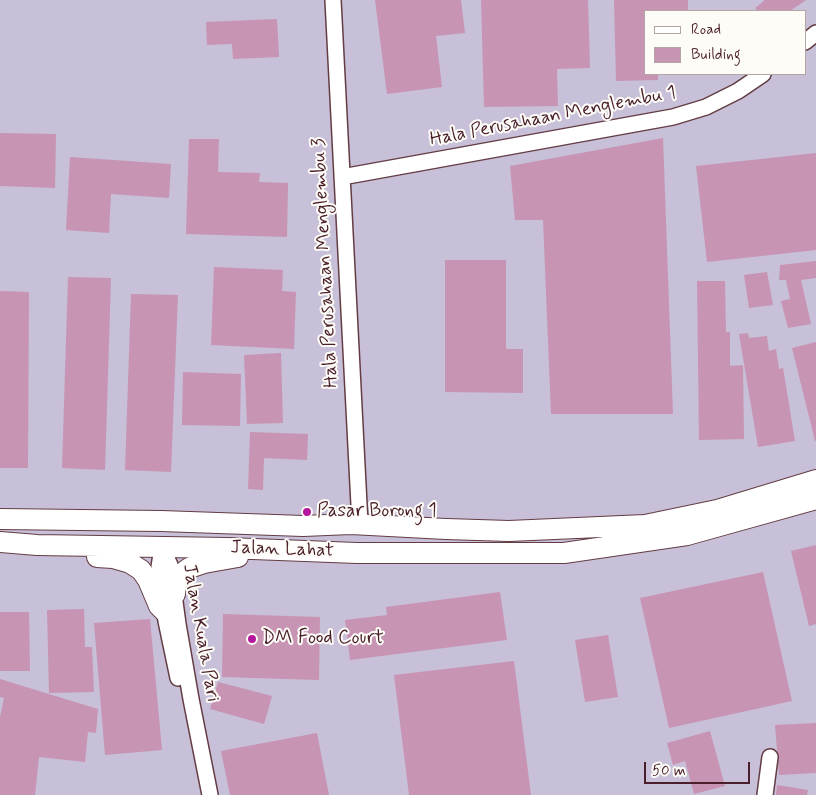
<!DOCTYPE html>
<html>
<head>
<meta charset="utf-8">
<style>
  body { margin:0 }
  #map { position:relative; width:816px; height:795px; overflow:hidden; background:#f1e5ca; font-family:Mynerve,sans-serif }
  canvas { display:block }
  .legend { position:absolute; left:644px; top:10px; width:162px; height:65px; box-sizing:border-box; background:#fdfcf7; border:1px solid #b5a4a5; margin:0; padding:6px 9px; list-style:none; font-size:15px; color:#4a1f2b }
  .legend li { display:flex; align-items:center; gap:10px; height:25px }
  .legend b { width:25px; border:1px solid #b5a4a5 }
  .scale { position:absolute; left:644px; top:762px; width:106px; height:22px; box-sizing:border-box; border:2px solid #4a1f2b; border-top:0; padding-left:6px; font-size:15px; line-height:18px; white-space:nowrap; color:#4a1f2b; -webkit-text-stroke:4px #fdfcf7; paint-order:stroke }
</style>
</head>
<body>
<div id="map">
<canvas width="816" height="795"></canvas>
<ul class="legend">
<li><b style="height:6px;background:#fff"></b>Road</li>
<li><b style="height:14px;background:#c794b4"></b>Building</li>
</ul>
<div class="scale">50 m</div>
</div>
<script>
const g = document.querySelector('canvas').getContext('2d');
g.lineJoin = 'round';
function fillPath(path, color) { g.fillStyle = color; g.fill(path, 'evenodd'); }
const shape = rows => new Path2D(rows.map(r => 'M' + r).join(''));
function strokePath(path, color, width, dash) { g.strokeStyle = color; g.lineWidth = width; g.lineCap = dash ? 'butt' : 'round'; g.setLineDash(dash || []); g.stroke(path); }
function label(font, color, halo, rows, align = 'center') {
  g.font = font + ' Mynerve,sans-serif'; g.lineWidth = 4; g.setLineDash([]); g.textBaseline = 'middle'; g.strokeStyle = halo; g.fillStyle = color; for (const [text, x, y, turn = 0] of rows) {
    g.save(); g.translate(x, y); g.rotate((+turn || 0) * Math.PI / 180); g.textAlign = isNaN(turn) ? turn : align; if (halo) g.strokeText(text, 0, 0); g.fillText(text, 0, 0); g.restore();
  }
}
const industrial = shape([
  [0,0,816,0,816,795,0,795],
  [645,11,805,11,805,74,645,74]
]);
const building = shape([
  [375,0,461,0,465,33,436,36,442,87,387,94],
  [481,0,588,0,590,68,557,69,558,106,484,107],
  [614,0,688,0,688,11,645,11,645,74,658,74,658,80,616,81],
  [763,0,806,0,790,11,758,11,755,8,764,1],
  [277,19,279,57,233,59,232,44,207,45,206,22],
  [0,133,56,134,55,188,0,186],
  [663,138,673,414,551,414,543,220,515,220,510,166],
  [189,139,219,139,218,172,260,173,259,182,288,183,287,237,186,234],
  [816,153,816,250,707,262,696,166],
  [70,157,171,164,169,198,111,194,109,233,66,230],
  [445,260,506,260,506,349,523,349,523,393,445,392],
  [816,261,816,278,801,280,811,324,788,328,781,301,790,299,786,280,779,280,780,265],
  [214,267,283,270,282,291,296,292,294,349,211,345],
  [767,272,773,305,749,308,744,275],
  [68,277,111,278,105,470,62,468],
  [697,281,725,281,726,332,730,332,730,366,743,365,744,439,699,440],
  [0,291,29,292,28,468,0,468],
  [131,294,178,295,171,472,125,470],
  [748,333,749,338,767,336,769,351,776,349,779,369,783,368,795,441,758,447,739,334],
  [816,342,816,441,815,441,792,348],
  [281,353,283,423,247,424,244,355],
  [183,372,241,374,240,426,182,425],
  [250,432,308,434,307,460,264,458,263,490,248,489],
  [816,545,816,624,809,626,791,551],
  [763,572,792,701,669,728,640,598],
  [500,592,507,640,350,660,345,620,387,615,386,607],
  [84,609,85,647,92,647,94,692,49,693,47,610],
  [0,612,29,612,30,671,0,671],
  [223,614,320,617,319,680,222,677],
  [150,619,162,750,105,755,94,623],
  [608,635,618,697,585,702,575,640],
  [514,661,531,795,409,795,394,675],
  [0,679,98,709,96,733,88,732,85,762,39,757,35,795,0,795,0,717,4,698,0,697],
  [218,682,272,696,264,724,210,709],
  [816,723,816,773,779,775,775,725],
  [710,731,725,786,694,794,685,761,673,765,667,743],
  [317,733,329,795,230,795,221,751],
  [777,785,808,790,807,795,776,795]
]);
const minor = shape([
  [333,0,360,524],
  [805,42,816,33],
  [342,177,673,117,706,107,738,91,763,74],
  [162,548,170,565,178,624,191,699,210,795],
  [162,548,159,567,166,621,178,678],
  [765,795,770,757]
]);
const major = shape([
  [0,519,161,521,303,526,351,524,446,529,509,531,645,525,717,510,816,480],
  [0,542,37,545,227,548,357,553,564,553,687,535,816,499],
  [97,557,113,558,130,563,141,570,148,580,159,606,165,612],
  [175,594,176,584,181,574,189,568,204,563,238,557]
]);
const markers = [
  [307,512,5,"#b5179e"],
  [252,639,5,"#b5179e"]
];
const streetNames = [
  ["Hala Perusahaan Menglembu 1",553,117,-11],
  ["Hala Perusahaan Menglembu 3",326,263,-93],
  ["Jalan Lahat",282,550,2],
  ["Jalan Kuala Pari",200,633,80]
];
const poiNames = [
  ["Pasar Borong 1",317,512],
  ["DM Food Court",262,639]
];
fillPath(industrial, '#c8bfd8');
fillPath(building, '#c794b4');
strokePath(minor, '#633d43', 18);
strokePath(major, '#633d43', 22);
strokePath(minor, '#fff', 15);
strokePath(major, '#fff', 20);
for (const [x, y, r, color] of markers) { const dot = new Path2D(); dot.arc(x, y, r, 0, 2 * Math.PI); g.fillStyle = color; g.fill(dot); strokePath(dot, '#fdfcf7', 2); }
label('19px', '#4a1f2b', '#fdfcf7', streetNames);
label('19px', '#4a1f2b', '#fdfcf7', poiNames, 'left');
</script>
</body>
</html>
